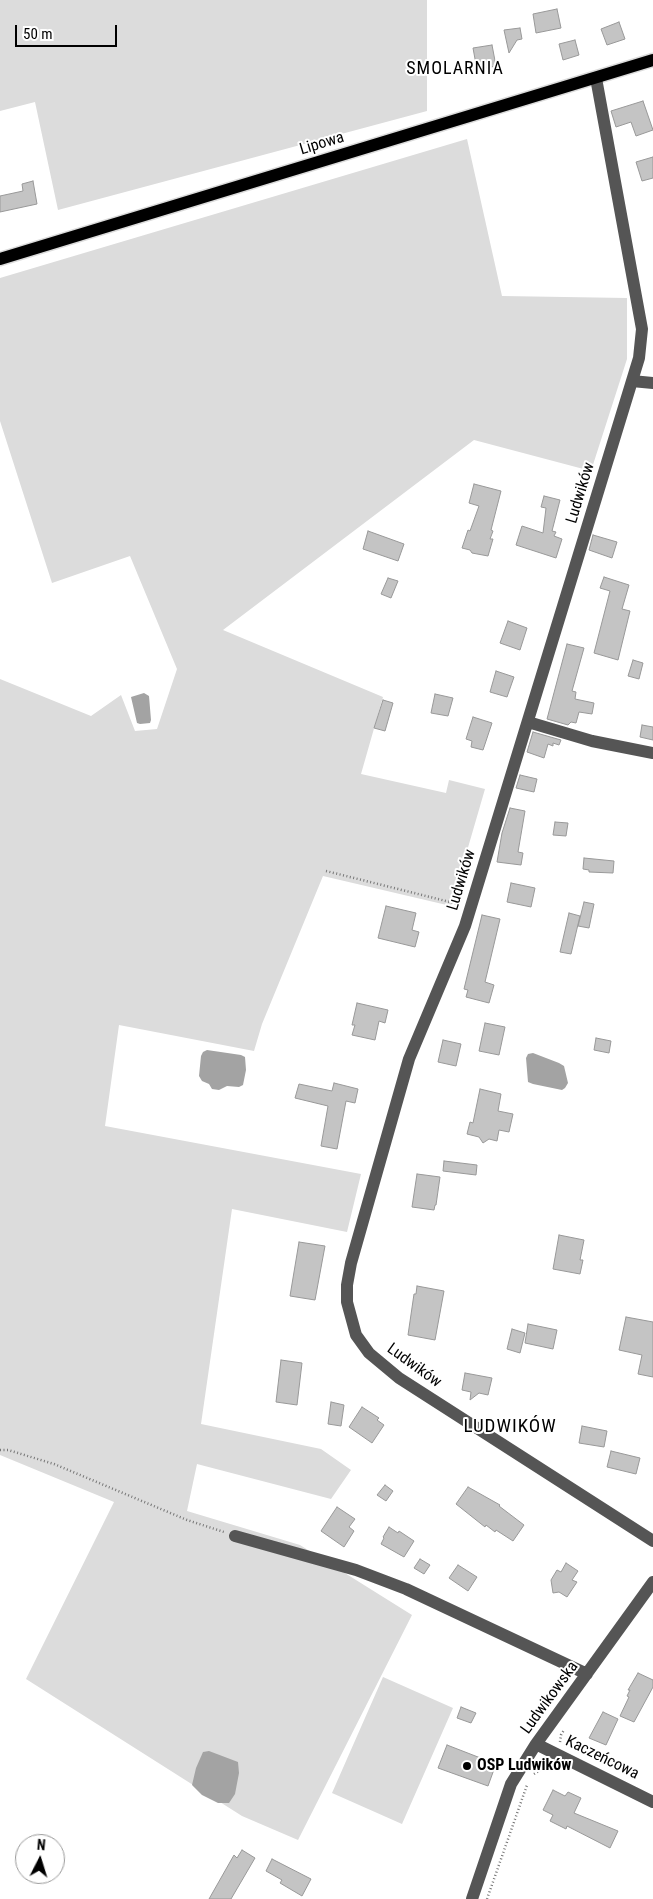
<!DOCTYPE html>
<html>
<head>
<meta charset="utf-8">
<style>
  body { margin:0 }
  #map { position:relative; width:653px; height:1899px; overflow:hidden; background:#fff; font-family:"Roboto Condensed",sans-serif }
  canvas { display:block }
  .north { position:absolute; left:15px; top:1834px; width:50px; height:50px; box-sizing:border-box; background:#fff; border:1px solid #999; border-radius:50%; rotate:5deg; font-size:14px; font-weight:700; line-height:20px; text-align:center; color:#000 }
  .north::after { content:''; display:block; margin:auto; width:18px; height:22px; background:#000; clip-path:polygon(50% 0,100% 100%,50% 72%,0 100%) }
  .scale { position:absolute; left:15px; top:25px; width:102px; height:22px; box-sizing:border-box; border:2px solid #000; border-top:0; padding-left:6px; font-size:15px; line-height:18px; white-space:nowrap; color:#000; -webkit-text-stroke:4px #fff; paint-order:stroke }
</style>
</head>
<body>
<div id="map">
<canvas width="653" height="1899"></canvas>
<div class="north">N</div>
<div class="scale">50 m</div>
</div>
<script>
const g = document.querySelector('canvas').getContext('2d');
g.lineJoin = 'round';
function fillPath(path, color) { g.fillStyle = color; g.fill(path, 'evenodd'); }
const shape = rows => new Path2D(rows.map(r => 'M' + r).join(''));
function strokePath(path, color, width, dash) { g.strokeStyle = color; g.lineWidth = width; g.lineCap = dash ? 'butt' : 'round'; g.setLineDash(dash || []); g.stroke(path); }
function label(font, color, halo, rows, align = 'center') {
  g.font = font + ' "Roboto Condensed",sans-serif'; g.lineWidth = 4; g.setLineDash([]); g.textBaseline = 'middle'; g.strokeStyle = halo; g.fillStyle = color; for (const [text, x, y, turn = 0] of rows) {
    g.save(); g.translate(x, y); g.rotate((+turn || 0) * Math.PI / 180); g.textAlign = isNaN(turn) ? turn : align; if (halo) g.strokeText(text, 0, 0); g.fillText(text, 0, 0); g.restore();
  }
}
const green = shape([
  [0,0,427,0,427,111,58,210,35,102,0,111],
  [467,139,502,296,627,298,627,359,591,471,474,440,223,630,383,697,361,774,446,793,449,780,485,789,451,906,323,876,262,1024,254,1051,119,1025,105,1126,361,1174,347,1232,232,1209,201,1424,321,1449,351,1470,331,1499,197,1464,187,1511,300,1545,412,1615,298,1840,242,1816,26,1679,114,1502,0,1455,0,679,91,716,121,695,135,731,157,729,177,669,130,556,52,583,0,421,0,278],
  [383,1677,453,1708,402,1824,332,1793]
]);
const water = shape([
  [144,693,149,696,151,720,150,723,140,724,137,723,131,697],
  [207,1050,241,1055,245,1057,246,1070,243,1085,239,1087,227,1086,219,1090,212,1089,209,1084,202,1081,199,1076,201,1056,203,1052],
  [533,1053,559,1063,564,1066,568,1083,565,1088,562,1090,533,1084,528,1082,526,1058,528,1054],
  [209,1751,238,1762,239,1773,235,1794,229,1803,218,1803,202,1795,192,1785,196,1768,203,1752]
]);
const building = shape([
  [557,9,561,28,536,33,533,14,557,9],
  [619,22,625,39,607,45,601,29,619,22],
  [520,28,522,39,517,40,509,53,504,30,520,28],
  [575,40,579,55,563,60,559,44,575,40],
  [492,45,496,66,477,70,473,48,492,45],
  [643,101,653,130,636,136,631,122,616,127,611,111,643,101],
  [653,157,653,178,642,181,636,162,653,157],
  [33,181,37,204,0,212,0,196,23,191,22,184,33,181],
  [474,484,501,491,491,530,493,531,490,539,493,539,488,556,472,553,470,550,462,548,468,530,470,531,479,506,469,503,474,484],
  [544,496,560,500,552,531,556,532,554,536,562,539,556,558,516,545,522,526,543,533,546,508,541,507,544,496],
  [368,531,404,544,398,561,363,549,368,531],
  [593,535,617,542,612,558,589,550,593,535],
  [604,577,629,585,622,609,630,611,618,660,594,653,610,591,600,588,604,577],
  [388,578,398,581,391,598,381,594,388,578],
  [508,621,527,628,520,650,500,643,508,621],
  [567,644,584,648,572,691,576,692,575,699,594,703,592,714,579,712,576,723,571,722,568,725,547,719,567,644],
  [633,660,643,663,639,679,628,676,633,660],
  [496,671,514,677,507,697,490,692,496,671],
  [435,694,453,698,448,716,431,713,435,694],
  [383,700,393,703,385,731,374,728,383,700],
  [473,717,492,723,483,750,471,747,472,741,466,739,473,717],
  [642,725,653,727,653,740,640,737,642,725],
  [533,732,561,740,559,745,553,743,553,746,548,744,544,758,527,752,533,732],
  [520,775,537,779,534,792,516,788,520,775],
  [510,808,525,811,518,852,523,853,521,865,497,862,502,833,510,808],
  [555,822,568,823,566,836,553,835,555,822],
  [584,858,614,861,613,873,589,872,589,870,583,869,584,858],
  [511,883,535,888,531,907,507,902,511,883],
  [584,902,594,904,589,928,578,926,584,902],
  [386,906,416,913,412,930,419,932,415,947,378,938,386,906],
  [569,913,580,916,571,954,560,952,569,913],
  [482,915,500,919,485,982,494,985,489,1003,466,997,468,990,464,989,482,915],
  [357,1003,388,1010,385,1023,379,1021,375,1040,352,1035,355,1025,352,1025,357,1003],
  [485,1023,505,1027,499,1055,479,1051,485,1023],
  [596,1038,611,1041,609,1053,594,1050,596,1038],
  [443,1040,461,1044,456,1066,438,1062,443,1040],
  [334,1083,358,1089,355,1103,346,1101,337,1149,321,1146,328,1106,295,1098,299,1084,332,1091,334,1083],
  [480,1089,501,1094,498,1111,513,1114,509,1132,499,1130,497,1141,489,1139,483,1143,479,1137,467,1134,470,1122,473,1123,480,1089],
  [444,1161,477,1165,476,1175,443,1171,444,1161],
  [417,1174,440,1177,436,1205,435,1205,434,1210,412,1207,417,1174],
  [559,1235,584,1240,580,1260,583,1260,580,1274,553,1269,559,1235],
  [299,1242,325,1246,315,1300,290,1296,299,1242],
  [417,1286,444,1291,435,1340,408,1335,414,1294,416,1294,417,1286],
  [626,1317,653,1322,653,1377,638,1374,642,1355,619,1350,626,1317],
  [528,1324,557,1330,553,1349,525,1343,528,1324],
  [512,1329,525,1333,520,1353,507,1349,512,1329],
  [281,1360,302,1363,297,1405,276,1402,281,1360],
  [465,1373,492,1378,488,1395,479,1393,470,1400,471,1392,462,1390,465,1373],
  [331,1402,344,1405,341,1426,328,1424,331,1402],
  [362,1407,379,1418,377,1420,384,1425,372,1443,349,1427,362,1407],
  [582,1426,607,1431,604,1447,579,1443,582,1426],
  [611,1451,640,1458,636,1474,607,1467,611,1451],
  [385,1485,393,1491,386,1501,377,1495,385,1485],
  [468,1487,500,1505,499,1506,524,1525,513,1541,496,1530,495,1532,486,1525,485,1527,456,1504,468,1487],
  [337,1507,355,1519,349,1527,354,1531,344,1547,321,1531,337,1507],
  [389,1527,398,1533,399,1531,414,1541,404,1557,381,1544,384,1538,383,1537,389,1527],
  [420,1559,430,1565,424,1574,414,1568,420,1559],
  [566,1563,578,1571,572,1580,577,1582,567,1597,559,1592,553,1593,551,1580,557,1570,561,1572,566,1563],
  [458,1565,477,1577,468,1591,449,1578,458,1565],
  [638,1673,653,1680,653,1687,634,1722,620,1716,629,1697,627,1696,630,1690,628,1690,638,1673],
  [461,1707,476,1713,471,1723,457,1718,461,1707],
  [603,1712,618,1719,606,1745,589,1738,603,1712],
  [447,1745,496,1764,488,1786,438,1768,447,1745],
  [553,1790,565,1796,568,1792,581,1798,574,1813,618,1831,610,1848,567,1826,566,1829,550,1821,553,1815,543,1810,553,1790],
  [242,1850,255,1858,231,1899,209,1899,234,1855,237,1858,242,1850],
  [272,1859,311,1879,302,1896,280,1883,282,1880,266,1871,272,1859]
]);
const path = shape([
  [326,871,458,904],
  [0,1450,8,1450,54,1464,187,1520,224,1532],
  [560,1742,561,1735,564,1730],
  [534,1774,548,1765],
  [487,1899,527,1785]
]);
const minor = shape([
  [596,78,642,329,639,358,465,926,409,1059,351,1263,347,1285,347,1302,356,1335,369,1353,399,1378,653,1541],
  [632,381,653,383],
  [528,722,592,741,653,753],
  [235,1536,356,1570,406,1589,587,1674],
  [536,1744,653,1802],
  [472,1899,511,1784,536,1744,653,1582]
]);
const major = shape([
  [0,259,653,60]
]);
const markers = [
  [467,1766,5,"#000"]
];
const streetNames = [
  ["Lipowa",322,144,-17],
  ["Ludwików",581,493,-73],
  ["Ludwików",462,880,-73],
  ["Ludwików",414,1366,36],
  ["Ludwikowska",550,1698,-54],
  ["Kaczeńcowa",602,1758,26]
];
const poiNames = [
  ["OSP Ludwików",477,1766]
];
const neighbourhoodNames = [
  ["SMOLARNIA",455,69]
];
const quarterNames = [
  ["LUDWIKÓW",510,1427]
];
fillPath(green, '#dcdcdc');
fillPath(water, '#a3a3a3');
fillPath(building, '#c4c4c4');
strokePath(building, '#999', 1);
strokePath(major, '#dbdbdb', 15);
strokePath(path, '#777', 2.5, [1, 2.5]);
strokePath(minor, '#555', 12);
strokePath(major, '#000', 12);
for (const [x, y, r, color] of markers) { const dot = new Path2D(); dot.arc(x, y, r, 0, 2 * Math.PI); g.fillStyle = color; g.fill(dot); strokePath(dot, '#fff', 2); }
label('16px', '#000', '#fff', streetNames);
label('bold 16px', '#000', '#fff', poiNames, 'left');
g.letterSpacing = '1px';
label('18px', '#000', '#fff', neighbourhoodNames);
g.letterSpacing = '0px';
g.letterSpacing = '1px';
label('19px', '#000', '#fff', quarterNames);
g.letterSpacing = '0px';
</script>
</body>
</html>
